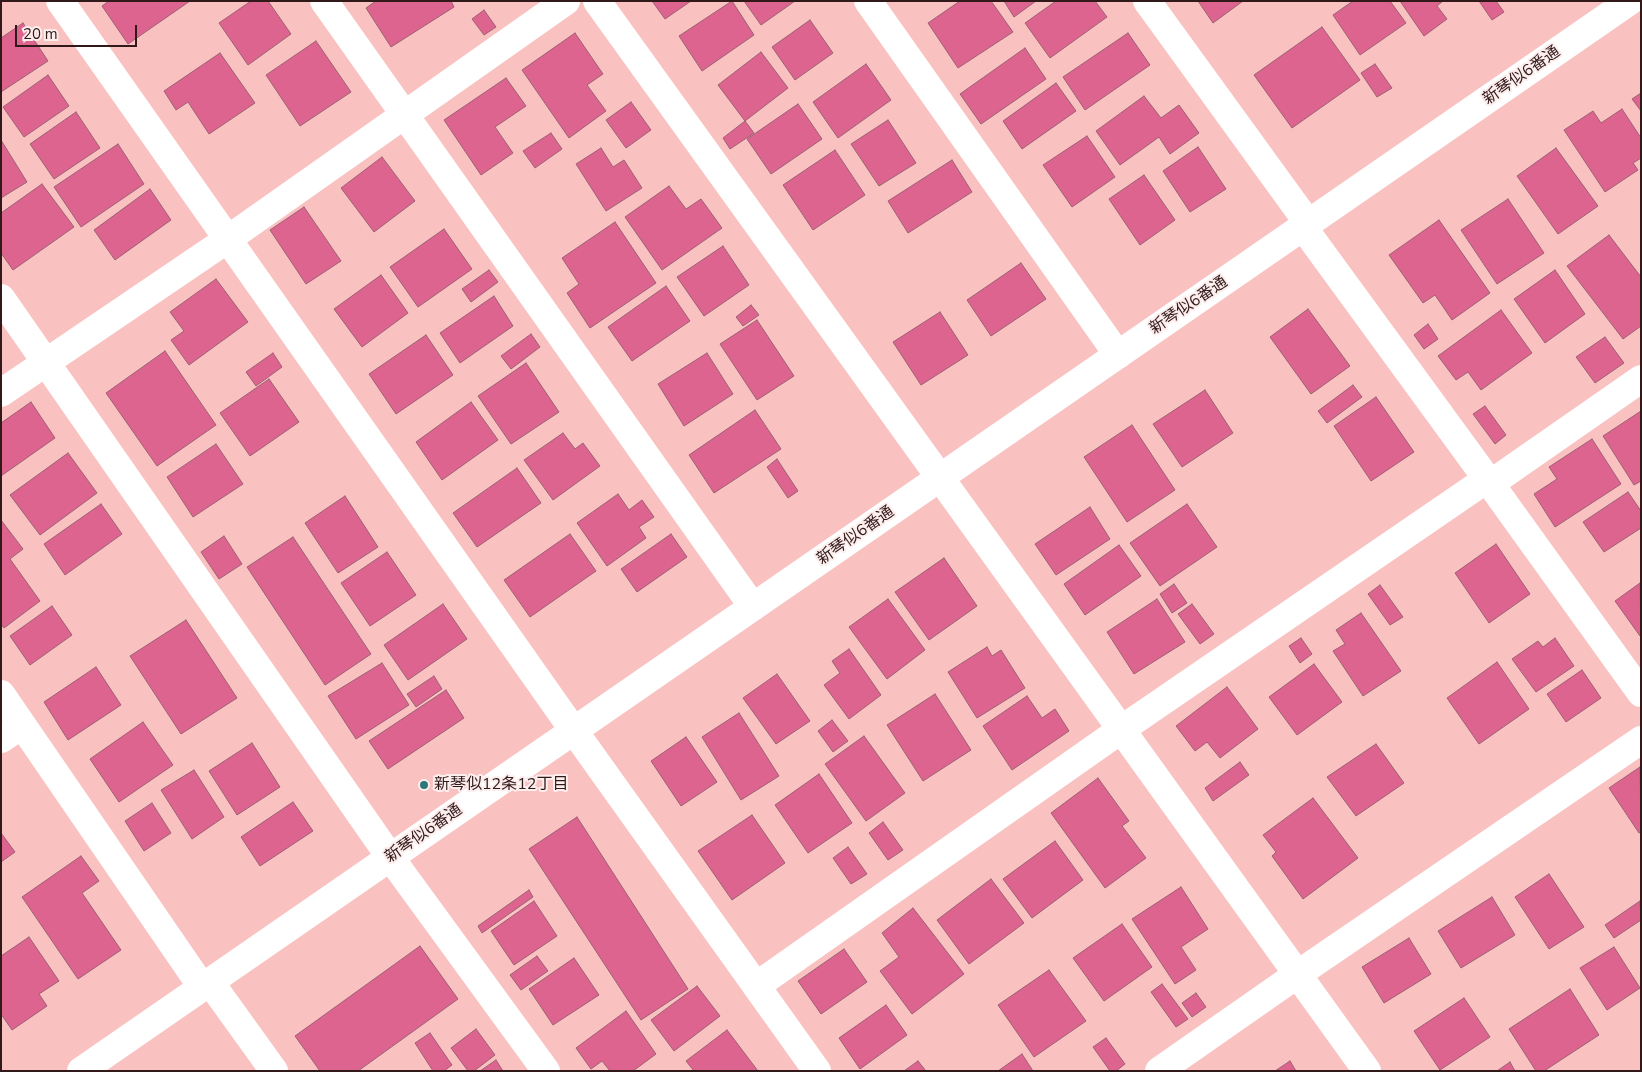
<!DOCTYPE html>
<html>
<head>
<meta charset="utf-8">
<style>
  body { margin:0 }
  #map { position:relative; width:1642px; height:1072px; overflow:hidden; background:#f9c1c0; font-family:"Nunito Sans",sans-serif }
  canvas { display:block }
  .frame { position:absolute; inset:0; border:2px solid #321919; pointer-events:none }
  .scale { position:absolute; left:15px; top:25px; width:122px; height:22px; box-sizing:border-box; border:2px solid #321919; border-top:0; padding-left:6px; font-size:15px; line-height:18px; white-space:nowrap; color:#321919; -webkit-text-stroke:4px #fdeeee; paint-order:stroke }
</style>
</head>
<body>
<div id="map">
<canvas width="1642" height="1072"></canvas>
<div class="frame"></div>
<div class="scale">20 m</div>
</div>
<script>
const g = document.querySelector('canvas').getContext('2d');
g.lineJoin = 'round';
function fillPath(path, color) { g.fillStyle = color; g.fill(path, 'evenodd'); }
const shape = rows => new Path2D(rows.map(r => 'M' + r).join(''));
function strokePath(path, color, width, dash) { g.strokeStyle = color; g.lineWidth = width; g.lineCap = dash ? 'butt' : 'round'; g.setLineDash(dash || []); g.stroke(path); }
function label(font, color, halo, rows, align = 'center') {
  g.font = font + ' "Nunito Sans","Noto Sans JP",sans-serif'; g.lineWidth = 4; g.setLineDash([]); g.textBaseline = 'middle'; g.strokeStyle = halo; g.fillStyle = color; for (const [text, x, y, turn = 0] of rows) {
    g.save(); g.translate(x, y); g.rotate((+turn || 0) * Math.PI / 180); g.textAlign = isNaN(turn) ? turn : align; if (halo) g.strokeText(text, 0, 0); g.fillText(text, 0, 0); g.restore();
  }
}
const building = shape([
  [109,1,190,1,128,44,102,6,109,1],
  [251,1,268,1,291,34,248,65,219,23,251,1],
  [376,1,451,1,454,7,391,47,366,8,376,1],
  [652,1,691,1,665,19,652,1],
  [732,1,754,35,702,71,679,36,732,1],
  [744,1,795,1,761,25,744,1],
  [960,1,991,1,1013,32,958,68,928,23,960,1],
  [1004,1,1036,1,1014,17,1004,1],
  [1056,1,1095,1,1107,17,1050,58,1025,23,1056,1],
  [1198,1,1243,1,1213,23,1198,1],
  [1353,1,1390,1,1406,23,1360,55,1333,15,1353,1],
  [1400,1,1443,1,1437,6,1447,19,1424,36,1400,1],
  [1479,1,1496,1,1504,12,1492,20,1479,1],
  [484,10,496,27,484,35,472,19,484,10],
  [810,20,833,53,795,80,772,47,810,20],
  [23,23,48,61,1,92,1,38,23,23],
  [1322,27,1360,80,1292,128,1254,75,1322,27],
  [575,33,603,74,587,85,606,111,569,138,522,70,575,33],
  [1128,33,1150,65,1085,110,1063,77,1128,33],
  [316,41,351,92,300,126,266,75,316,41],
  [1025,48,1046,79,981,124,960,94,1025,48],
  [761,52,788,88,745,121,718,85,761,52],
  [220,53,255,103,209,134,188,102,176,110,164,91,220,53],
  [866,64,891,100,838,138,813,102,866,64],
  [1375,64,1392,88,1377,97,1361,73,1375,64],
  [48,75,69,106,24,137,3,107,48,75],
  [506,78,526,106,495,127,513,153,481,175,444,120,506,78],
  [1056,83,1076,111,1022,149,1003,121,1056,83],
  [1641,93,1641,111,1632,99,1641,93],
  [1144,96,1161,118,1179,105,1199,133,1170,154,1159,137,1120,165,1096,131,1144,96],
  [631,102,651,130,626,148,606,120,631,102],
  [798,104,822,139,771,174,747,139,798,104],
  [1622,109,1641,138,1641,158,1633,163,1638,170,1605,192,1564,130,1593,111,1601,123,1622,109],
  [76,112,100,148,54,179,30,144,76,112],
  [888,120,916,163,879,186,851,144,888,120],
  [745,121,754,133,730,149,723,138,745,121],
  [551,133,562,149,535,168,523,151,551,133],
  [1087,136,1115,177,1072,207,1043,165,1087,136],
  [1,140,27,182,1,198,1,140],
  [118,144,144,184,81,227,54,187,118,144],
  [1198,147,1226,189,1190,212,1163,171,1198,147],
  [601,148,613,167,624,160,642,188,606,211,576,164,601,148],
  [1556,148,1598,206,1558,234,1517,176,1556,148],
  [835,150,865,195,813,230,783,185,835,150],
  [382,157,415,201,374,232,341,188,382,157],
  [952,160,972,192,908,233,888,201,952,160],
  [1144,175,1175,220,1140,245,1109,199,1144,175],
  [42,184,74,227,13,270,1,253,1,213,42,184],
  [669,186,686,209,701,199,722,228,662,270,625,217,669,186],
  [150,189,171,220,115,260,94,230,150,189],
  [1508,199,1544,253,1497,284,1461,230,1508,199],
  [304,207,341,261,306,284,270,230,304,207],
  [1439,220,1490,293,1452,320,1435,295,1423,303,1389,255,1439,220],
  [615,222,656,283,590,328,567,293,579,284,562,258,615,222],
  [444,229,472,269,418,307,390,267,444,229],
  [1609,235,1641,277,1641,326,1623,339,1567,266,1609,235],
  [723,246,749,285,704,316,677,277,723,246],
  [1021,263,1046,299,991,336,967,300,1021,263],
  [489,270,498,282,471,302,462,289,489,270],
  [1555,270,1585,314,1545,343,1514,299,1555,270],
  [381,275,408,313,362,347,334,309,381,275],
  [216,279,248,322,189,365,171,340,184,331,170,312,216,279],
  [666,286,690,321,632,361,608,327,666,286],
  [494,296,513,326,460,363,440,333,494,296],
  [751,305,759,315,743,326,736,317,751,305],
  [1308,309,1350,366,1311,394,1270,337,1308,309],
  [1501,310,1532,353,1481,390,1468,372,1456,380,1438,356,1501,310],
  [940,312,968,355,921,385,893,342,940,312],
  [757,320,794,376,757,400,720,344,757,320],
  [1428,324,1438,339,1424,349,1414,335,1428,324],
  [531,334,540,347,511,369,501,356,531,334],
  [426,335,453,375,396,414,369,374,426,335],
  [1605,337,1624,363,1595,383,1576,357,1605,337],
  [165,351,216,425,157,466,106,393,165,351],
  [273,353,282,367,256,386,246,372,273,353],
  [707,353,733,394,684,426,658,384,707,353],
  [526,363,559,412,511,444,478,396,526,363],
  [269,379,299,422,250,456,220,413,269,379],
  [1353,385,1362,397,1327,423,1318,411,1353,385],
  [1205,390,1233,433,1182,467,1153,424,1205,390],
  [1376,397,1414,452,1371,481,1334,426,1376,397],
  [31,402,55,438,1,476,1,423,31,402],
  [471,402,498,440,442,480,416,442,471,402],
  [1485,406,1506,435,1495,444,1473,414,1485,406],
  [755,410,781,449,714,493,689,455,755,410],
  [1641,411,1641,481,1634,485,1603,436,1641,411],
  [1132,425,1175,490,1127,522,1084,457,1132,425],
  [563,433,575,449,583,443,600,466,553,500,524,460,563,433],
  [1592,439,1621,484,1555,527,1534,494,1557,479,1549,467,1592,439],
  [216,444,243,484,193,517,167,477,216,444],
  [68,453,97,493,40,535,10,495,68,453],
  [777,459,798,491,788,498,767,467,777,459],
  [517,468,541,503,477,547,453,513,517,468],
  [1628,492,1641,511,1641,528,1604,552,1583,522,1628,492],
  [618,494,629,510,642,500,654,517,639,527,646,538,607,566,577,523,618,494],
  [345,496,378,547,338,573,305,523,345,496],
  [101,504,122,534,65,575,44,544,101,504],
  [1187,504,1217,547,1160,586,1130,543,1187,504],
  [1090,507,1110,539,1056,575,1035,544,1090,507],
  [1,520,23,549,10,559,40,601,4,628,1,624,1,520],
  [570,534,596,571,530,617,504,580,570,534],
  [671,534,687,557,637,592,621,569,671,534],
  [224,536,242,564,219,579,201,552,224,536],
  [293,537,371,654,325,685,247,567,293,537],
  [1496,544,1530,594,1489,623,1455,573,1496,544],
  [1119,545,1141,576,1085,615,1064,584,1119,545],
  [387,552,416,595,370,626,341,583,387,552],
  [944,558,977,606,929,640,895,592,944,558],
  [1640,583,1641,635,1640,636,1615,601,1640,583],
  [1174,584,1187,603,1172,613,1160,594,1174,584],
  [1380,585,1403,617,1390,625,1368,594,1380,585],
  [888,599,925,650,887,679,849,627,888,599],
  [1157,599,1185,642,1134,674,1107,632,1157,599],
  [443,604,467,639,408,680,384,645,443,604],
  [1192,604,1214,634,1200,644,1178,614,1192,604],
  [52,606,72,635,30,665,10,636,52,606],
  [1361,613,1401,671,1363,696,1333,651,1345,644,1336,630,1361,613],
  [186,620,237,698,181,734,130,656,186,620],
  [1301,638,1312,654,1300,663,1289,646,1301,638],
  [1555,638,1574,666,1536,692,1512,659,1538,641,1543,647,1555,638],
  [987,647,992,656,1001,650,1025,688,977,718,948,672,987,647],
  [849,649,881,695,849,719,824,685,840,673,832,661,849,649],
  [1497,662,1529,709,1479,744,1447,698,1497,662],
  [382,663,409,705,356,739,328,696,382,663],
  [1314,664,1342,702,1297,735,1269,697,1314,664],
  [96,667,121,705,68,740,44,702,96,667],
  [1582,670,1601,698,1566,722,1547,694,1582,670],
  [777,674,810,721,776,744,743,698,777,674],
  [434,676,442,689,416,707,407,694,434,676],
  [1227,687,1258,729,1220,758,1207,742,1195,751,1176,726,1227,687],
  [446,690,464,718,388,769,369,741,446,690],
  [935,694,971,750,923,781,887,725,935,694],
  [1027,696,1042,718,1055,709,1069,731,1012,770,983,726,1027,696],
  [739,713,779,776,741,800,702,737,739,713],
  [832,720,848,741,833,752,818,731,832,720],
  [143,722,173,765,119,802,90,759,143,722],
  [864,736,905,793,866,821,825,764,864,736],
  [686,737,717,782,681,806,651,761,686,737],
  [252,743,280,787,237,815,209,771,252,743],
  [1376,744,1404,783,1356,816,1327,777,1376,744],
  [1240,762,1249,775,1213,801,1205,788,1240,762],
  [1640,767,1641,832,1639,833,1609,788,1640,767],
  [194,770,224,817,192,839,161,790,194,770],
  [819,774,852,823,808,853,775,805,819,774],
  [1098,778,1129,821,1122,826,1146,858,1105,888,1051,813,1098,778],
  [1313,798,1358,858,1303,899,1272,856,1276,852,1263,835,1313,798],
  [293,802,313,831,260,866,241,837,293,802],
  [152,803,171,833,144,851,125,821,152,803],
  [752,815,785,863,732,900,698,851,752,815],
  [577,817,688,989,641,1020,529,849,577,817],
  [883,822,903,850,888,860,869,833,883,822],
  [1,833,15,852,1,862,1,833],
  [1055,841,1083,880,1032,918,1003,879,1055,841],
  [848,847,867,874,851,884,833,858,848,847],
  [81,856,99,881,82,893,121,950,78,979,22,897,81,856],
  [1549,874,1584,927,1549,949,1515,897,1549,874],
  [991,879,1024,923,969,964,937,920,991,879],
  [1181,887,1208,929,1181,947,1196,970,1175,984,1132,919,1181,887],
  [529,890,533,897,482,933,478,926,529,890],
  [1492,897,1515,935,1461,968,1438,931,1492,897],
  [534,901,557,936,514,965,491,931,534,901],
  [1640,901,1641,920,1614,938,1605,925,1640,901],
  [913,908,964,974,912,1014,880,971,899,957,882,933,913,908],
  [1122,924,1152,967,1104,1001,1073,958,1122,924],
  [29,937,59,981,39,994,47,1006,12,1030,1,1014,1,956,29,937],
  [1409,938,1431,974,1384,1003,1362,967,1409,938],
  [420,946,458,999,358,1071,320,1071,295,1036,420,946],
  [1614,947,1640,988,1607,1010,1580,968,1614,947],
  [844,949,867,982,821,1014,798,981,844,949],
  [537,956,548,971,521,990,510,975,537,956],
  [574,958,599,995,553,1025,529,989,574,958],
  [1049,970,1086,1021,1034,1057,998,1005,1049,970],
  [1162,984,1188,1019,1176,1027,1151,992,1162,984],
  [697,986,720,1016,674,1051,651,1020,697,986],
  [1570,989,1599,1035,1544,1071,1536,1071,1509,1029,1570,989],
  [1196,993,1206,1007,1192,1017,1182,1003,1196,993],
  [1464,998,1490,1037,1440,1070,1414,1031,1464,998],
  [886,1005,907,1035,860,1069,839,1038,886,1005],
  [626,1011,656,1054,633,1071,610,1071,602,1061,591,1069,576,1048,626,1011],
  [476,1029,495,1055,474,1071,468,1071,451,1048,476,1029],
  [727,1030,758,1071,694,1071,686,1061,727,1030],
  [430,1033,452,1065,444,1071,433,1071,415,1043,430,1033],
  [1106,1038,1125,1064,1116,1071,1110,1071,1093,1047,1106,1038],
  [1022,1054,1033,1071,998,1071,1022,1054],
  [496,1060,503,1071,480,1071,496,1060],
  [918,1061,926,1071,904,1071,918,1061],
  [1290,1061,1296,1071,1275,1071,1290,1061],
  [1510,1062,1515,1071,1497,1071,1510,1062]
]);
const minor = shape([
  [60,1,574,731,817,1071],
  [324,1,753,607],
  [597,1,1367,1071],
  [868,1,1118,355],
  [1147,1,1308,223],
  [1303,227,1487,479,1641,693],
  [1,298,390,857,546,1071],
  [1,393,228,239,566,1],
  [1490,484,1641,379],
  [1,694,202,987],
  [1,739,22,725],
  [210,982,274,1071],
  [756,986,1122,729,1487,479],
  [81,1071,1630,1],
  [1159,1071,1298,974,1641,740]
]);
const markers = [
  [424,785,5,"#2c767a"]
];
const streetNames = [
  ["新琴似6番通",1522,76,-35],
  ["新琴似6番通",1189,306,-34],
  ["新琴似6番通",856,536,-35],
  ["新琴似6番通",424,834,-35]
];
const poiNames = [
  ["新琴似12条12丁目",434,785]
];
fillPath(building, '#de6490');
strokePath(building, '#9c6073', 1);
strokePath(minor, '#fff', 28);
for (const [x, y, r, color] of markers) { const dot = new Path2D(); dot.arc(x, y, r, 0, 2 * Math.PI); g.fillStyle = color; g.fill(dot); strokePath(dot, '#fdeeee', 2); }
label('16px', '#321919', '#fdeeee', streetNames);
label('16px', '#321919', '#fdeeee', poiNames, 'left');
</script>
</body>
</html>
